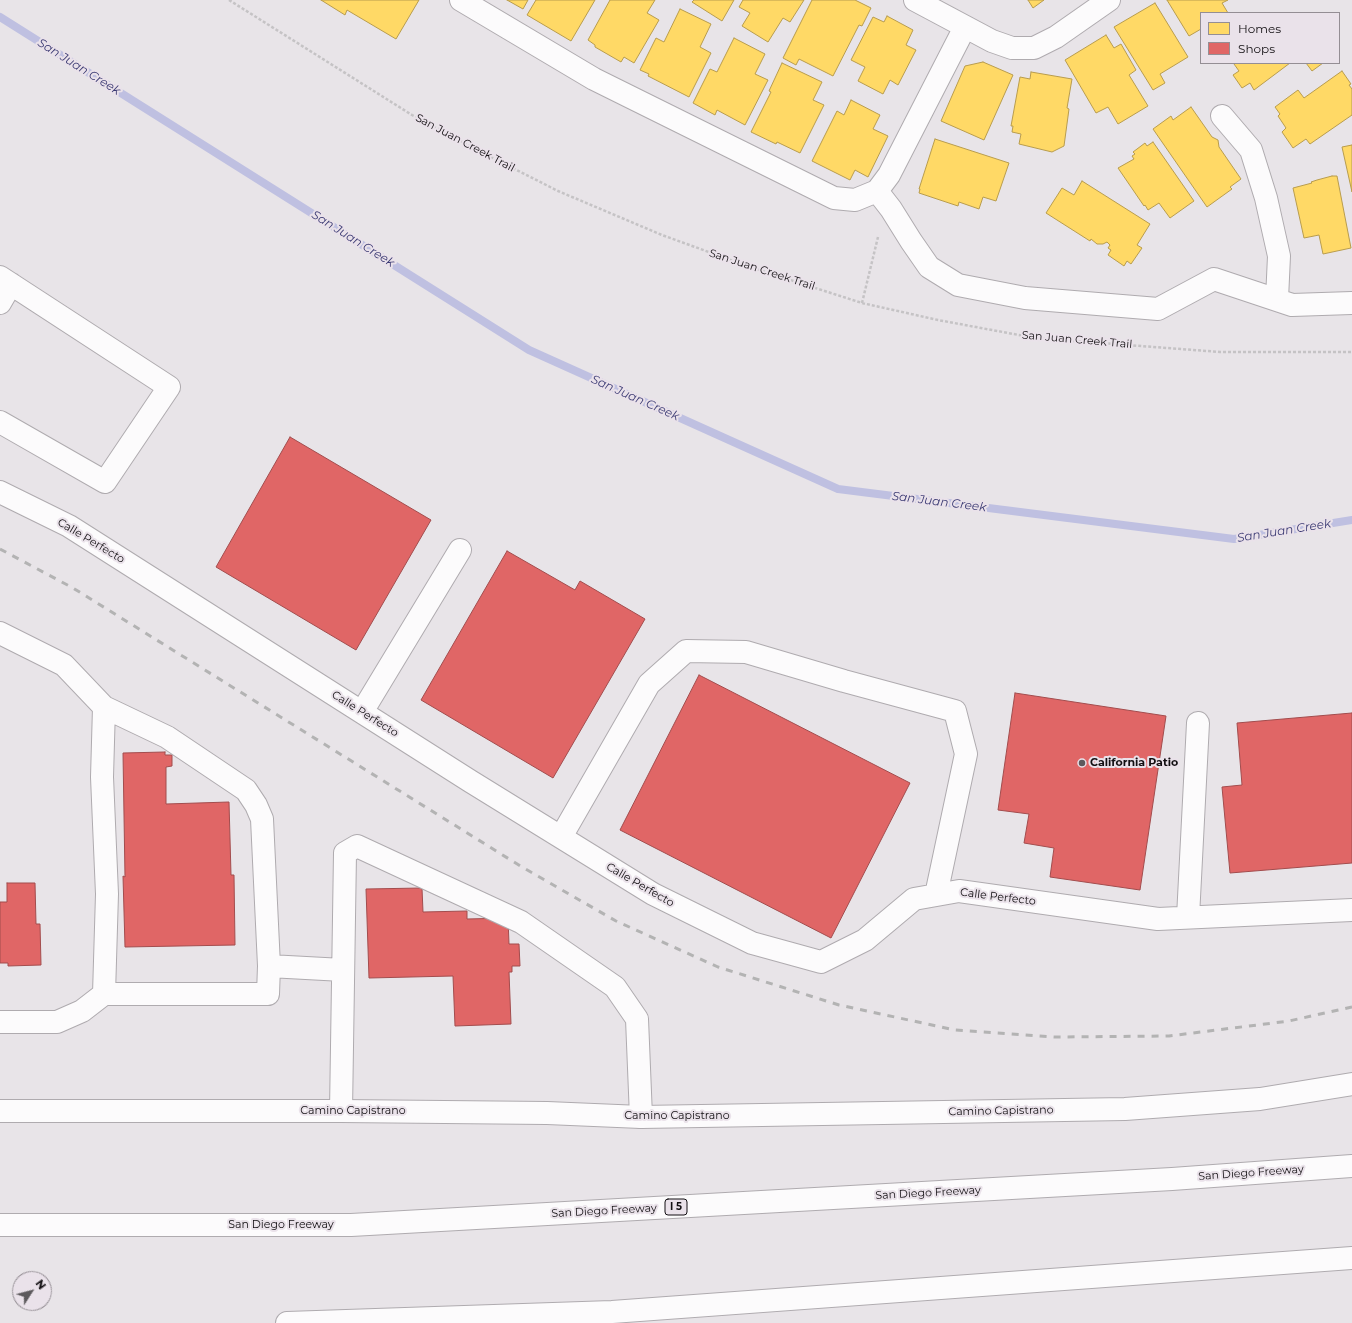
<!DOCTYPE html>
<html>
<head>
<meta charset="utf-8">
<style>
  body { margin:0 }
  #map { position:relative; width:1352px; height:1323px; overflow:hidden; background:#e8e4e8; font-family:Montserrat,sans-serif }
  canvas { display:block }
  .legend { position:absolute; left:1200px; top:12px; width:140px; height:52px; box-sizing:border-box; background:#eae2ea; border:1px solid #948e94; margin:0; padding:5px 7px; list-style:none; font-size:12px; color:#120f12 }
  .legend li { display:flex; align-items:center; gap:8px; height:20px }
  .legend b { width:20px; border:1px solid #948e94 }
  .north { position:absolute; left:12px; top:1271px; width:40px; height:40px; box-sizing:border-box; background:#eae2ea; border:1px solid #948e94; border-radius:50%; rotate:54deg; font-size:11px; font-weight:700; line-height:16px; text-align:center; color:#120f12 }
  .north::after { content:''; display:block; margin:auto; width:14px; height:18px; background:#5d5a5d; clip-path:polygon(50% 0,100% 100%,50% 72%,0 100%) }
</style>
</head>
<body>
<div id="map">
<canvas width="1352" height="1323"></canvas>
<ul class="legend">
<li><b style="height:11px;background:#ffd966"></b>Homes</li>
<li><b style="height:11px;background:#e06666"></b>Shops</li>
</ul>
<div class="north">N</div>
</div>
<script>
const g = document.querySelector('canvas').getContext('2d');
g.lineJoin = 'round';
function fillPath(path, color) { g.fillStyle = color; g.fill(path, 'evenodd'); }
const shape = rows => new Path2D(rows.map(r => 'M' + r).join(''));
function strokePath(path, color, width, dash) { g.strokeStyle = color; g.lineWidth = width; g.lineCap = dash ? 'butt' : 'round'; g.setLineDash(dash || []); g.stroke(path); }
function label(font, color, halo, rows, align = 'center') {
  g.font = font + ' Montserrat,sans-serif'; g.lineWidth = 4; g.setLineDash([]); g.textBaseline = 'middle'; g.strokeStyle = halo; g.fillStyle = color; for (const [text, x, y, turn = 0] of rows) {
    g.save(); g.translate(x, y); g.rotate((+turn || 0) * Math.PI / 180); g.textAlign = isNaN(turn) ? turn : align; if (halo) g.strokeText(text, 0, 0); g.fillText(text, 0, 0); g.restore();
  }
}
const homes = shape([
  [321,0,419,0,396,39,347,10,345,15,321,0],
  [507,0,528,0,523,9,507,0],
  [536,0,595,0,571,41,527,15,536,0],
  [610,0,655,0,647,13,659,20,634,63,624,57,621,62,595,47,595,45,588,40,610,0],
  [694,0,734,0,722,21,692,2,694,0],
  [743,0,804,0,790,22,783,18,768,42,742,26,750,13,739,7,743,0],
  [812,0,855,0,871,8,862,26,859,25,833,76,799,59,796,65,783,58,812,0],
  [1028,0,1044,0,1033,8,1028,0],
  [1167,0,1228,0,1222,3,1228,13,1201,13,1201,29,1189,36,1167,0],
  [1155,3,1188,57,1160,74,1165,83,1153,90,1114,27,1155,3],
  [680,9,711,24,700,47,711,53,689,97,648,76,649,74,640,70,656,38,664,42,680,9],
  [887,16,913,30,906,45,916,50,898,85,890,80,883,94,858,81,865,67,851,60,873,17,884,22,887,16],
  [1106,35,1114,48,1121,44,1136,70,1129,75,1148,106,1118,124,1108,107,1096,113,1065,60,1106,35],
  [734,38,765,54,755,74,768,80,745,125,717,110,715,115,693,103,710,69,717,72,734,38],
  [983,62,1013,75,984,140,941,121,965,66,983,62],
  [782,63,822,82,813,100,824,105,800,153,777,142,776,144,751,132,771,92,769,91,782,63],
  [1235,63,1290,63,1254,90,1250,83,1242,88,1233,75,1239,71,1234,64,1235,63],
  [1306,63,1323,63,1312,71,1306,63],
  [1342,71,1351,84,1349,85,1352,89,1352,115,1310,144,1306,139,1293,148,1282,132,1286,128,1278,116,1280,114,1275,107,1298,90,1304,98,1342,71],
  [1031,72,1072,79,1067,108,1069,109,1064,146,1052,152,1019,144,1021,134,1012,132,1013,126,1011,126,1020,77,1030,79,1031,72],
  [851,100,880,115,873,129,888,136,868,177,855,170,850,180,812,161,837,111,844,115,851,100],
  [1191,107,1212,137,1218,140,1219,147,1241,179,1230,187,1232,189,1207,207,1153,129,1171,116,1173,120,1191,107],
  [935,139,1009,163,996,201,983,197,979,209,959,202,958,206,919,193,920,189,919,189,935,139],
  [1153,142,1194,201,1170,218,1159,203,1148,210,1145,205,1144,206,1118,168,1134,159,1132,156,1135,154,1133,152,1145,143,1147,146,1153,142],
  [1352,145,1352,192,1342,147,1352,145],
  [1332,176,1337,176,1351,248,1323,254,1319,235,1304,238,1293,188,1312,183,1311,182,1317,180,1332,176],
  [1082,181,1150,224,1137,245,1142,248,1131,264,1127,261,1124,266,1108,255,1111,250,1108,248,1110,245,1107,242,1103,244,1097,244,1091,239,1090,241,1046,213,1062,188,1074,195,1082,181]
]);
const shops = shape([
  [290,437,431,520,356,650,216,567,290,437],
  [507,551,575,590,580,581,645,619,553,778,421,700,507,551],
  [699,675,910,783,831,938,620,830,699,675],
  [1015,693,1166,716,1140,890,1050,877,1054,848,1024,843,1029,814,998,810,1015,693],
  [1352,713,1352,863,1230,873,1222,787,1242,785,1237,723,1352,713],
  [165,752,165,755,172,755,172,766,166,767,166,804,229,802,231,875,234,875,235,945,125,947,123,876,125,877,123,753,165,752],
  [7,883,35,883,36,924,40,924,41,965,8,966,8,963,0,963,0,902,7,902,7,883],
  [422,888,423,912,467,911,467,919,508,918,509,944,519,944,520,966,512,966,512,972,509,972,511,1024,455,1026,453,976,369,978,366,889,422,888]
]);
const stream = shape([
  [0,17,529,350,838,489,1234,539,1352,520]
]);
const path = shape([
  [229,0,412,115,485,154,558,191,662,235,750,267,862,303,938,320,1035,338,1220,352,1352,352],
  [862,303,878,237]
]);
const minor = shape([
  [461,0,594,79,834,198,855,200,877,191,889,175,965,27],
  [915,0,992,41,1012,48,1034,48,1056,37,1109,0],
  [1222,116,1251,150,1266,198,1279,256,1277,299],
  [877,191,891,209,911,241,929,267,958,285,1025,298,1158,309,1214,279,1292,305,1352,303],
  [0,277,169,387,105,482,0,422],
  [0,303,11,284],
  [0,492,69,526,470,781,653,894,752,943,821,962,865,940,914,899,959,891,1158,919,1352,910],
  [0,633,64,665,104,707],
  [362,712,460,550],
  [561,837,649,684,686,651,746,652,844,681,955,711,966,754,936,895],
  [1188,917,1198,723],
  [269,966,262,819,256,805,246,790,167,737,104,707,102,777,107,894,104,994,268,994,269,966,343,970],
  [0,1022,57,1022,82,1011,104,994],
  [341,1111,345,853,357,846,521,922,615,987,637,1019,641,1117]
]);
const major = shape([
  [0,1111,341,1111,547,1113,641,1117,1125,1109,1260,1099,1352,1084]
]);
const highway = shape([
  [0,1225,351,1225,1172,1179,1352,1166],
  [287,1323,612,1312,1352,1258]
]);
const rail = shape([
  [0,549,73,588,522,867,616,921,718,967,839,1005,955,1030,1054,1037,1169,1036,1289,1021,1352,1007]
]);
const markers = [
  [1082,763,4,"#5d5a5d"]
];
const shields = [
  [676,1207,22]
];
const shieldNames = [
  ["I 5",676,1207]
];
const streetNames = [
  ["San Juan Creek Trail",465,143,28],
  ["San Juan Creek Trail",762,270,18],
  ["San Juan Creek Trail",1077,340,5],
  ["Calle Perfecto",91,541,31],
  ["Calle Perfecto",365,714,32],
  ["Calle Perfecto",640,885,30],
  ["Calle Perfecto",998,897,7],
  ["Camino Capistrano",353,1111],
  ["Camino Capistrano",1001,1111,-1],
  ["Camino Capistrano",677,1116],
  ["San Diego Freeway",1251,1173,-4],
  ["San Diego Freeway",928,1193,-3],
  ["San Diego Freeway",604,1211,-3],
  ["San Diego Freeway",281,1225]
];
const poiNames = [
  ["California Patio",1090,763]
];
const waterNames = [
  ["San Juan Creek",79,67,32],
  ["San Juan Creek",353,239,32],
  ["San Juan Creek",635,398,24],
  ["San Juan Creek",939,502,7],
  ["San Juan Creek",1284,531,-9]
];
fillPath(homes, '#ffd966');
strokePath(homes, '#b89c4d', 1);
fillPath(shops, '#e06666');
strokePath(shops, '#a24c4d', 1);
strokePath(stream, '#bfc0e1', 8);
strokePath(minor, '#afabaf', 24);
strokePath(major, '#afabaf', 24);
strokePath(highway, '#afabaf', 24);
strokePath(path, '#c5c3c5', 2.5, [3, 2]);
strokePath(minor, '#fcfbfc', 22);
strokePath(major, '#fcfbfc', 22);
strokePath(highway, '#fcfbfc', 22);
strokePath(rail, '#b3b3b3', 3, [7, 7]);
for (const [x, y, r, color] of markers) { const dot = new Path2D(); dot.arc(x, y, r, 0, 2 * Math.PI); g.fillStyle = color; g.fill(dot); strokePath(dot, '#eae2ea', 1.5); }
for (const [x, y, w] of shields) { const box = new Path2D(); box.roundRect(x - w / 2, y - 8, w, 16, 3); g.fillStyle = '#eae2ea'; g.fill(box); strokePath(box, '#120f12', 1); }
label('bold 10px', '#120f12', null, shieldNames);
label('11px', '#120f12', '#eae2ea', streetNames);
label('bold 11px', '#120f12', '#eae2ea', poiNames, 'left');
label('italic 12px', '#3b3a73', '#eae2ea', waterNames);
</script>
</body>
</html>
